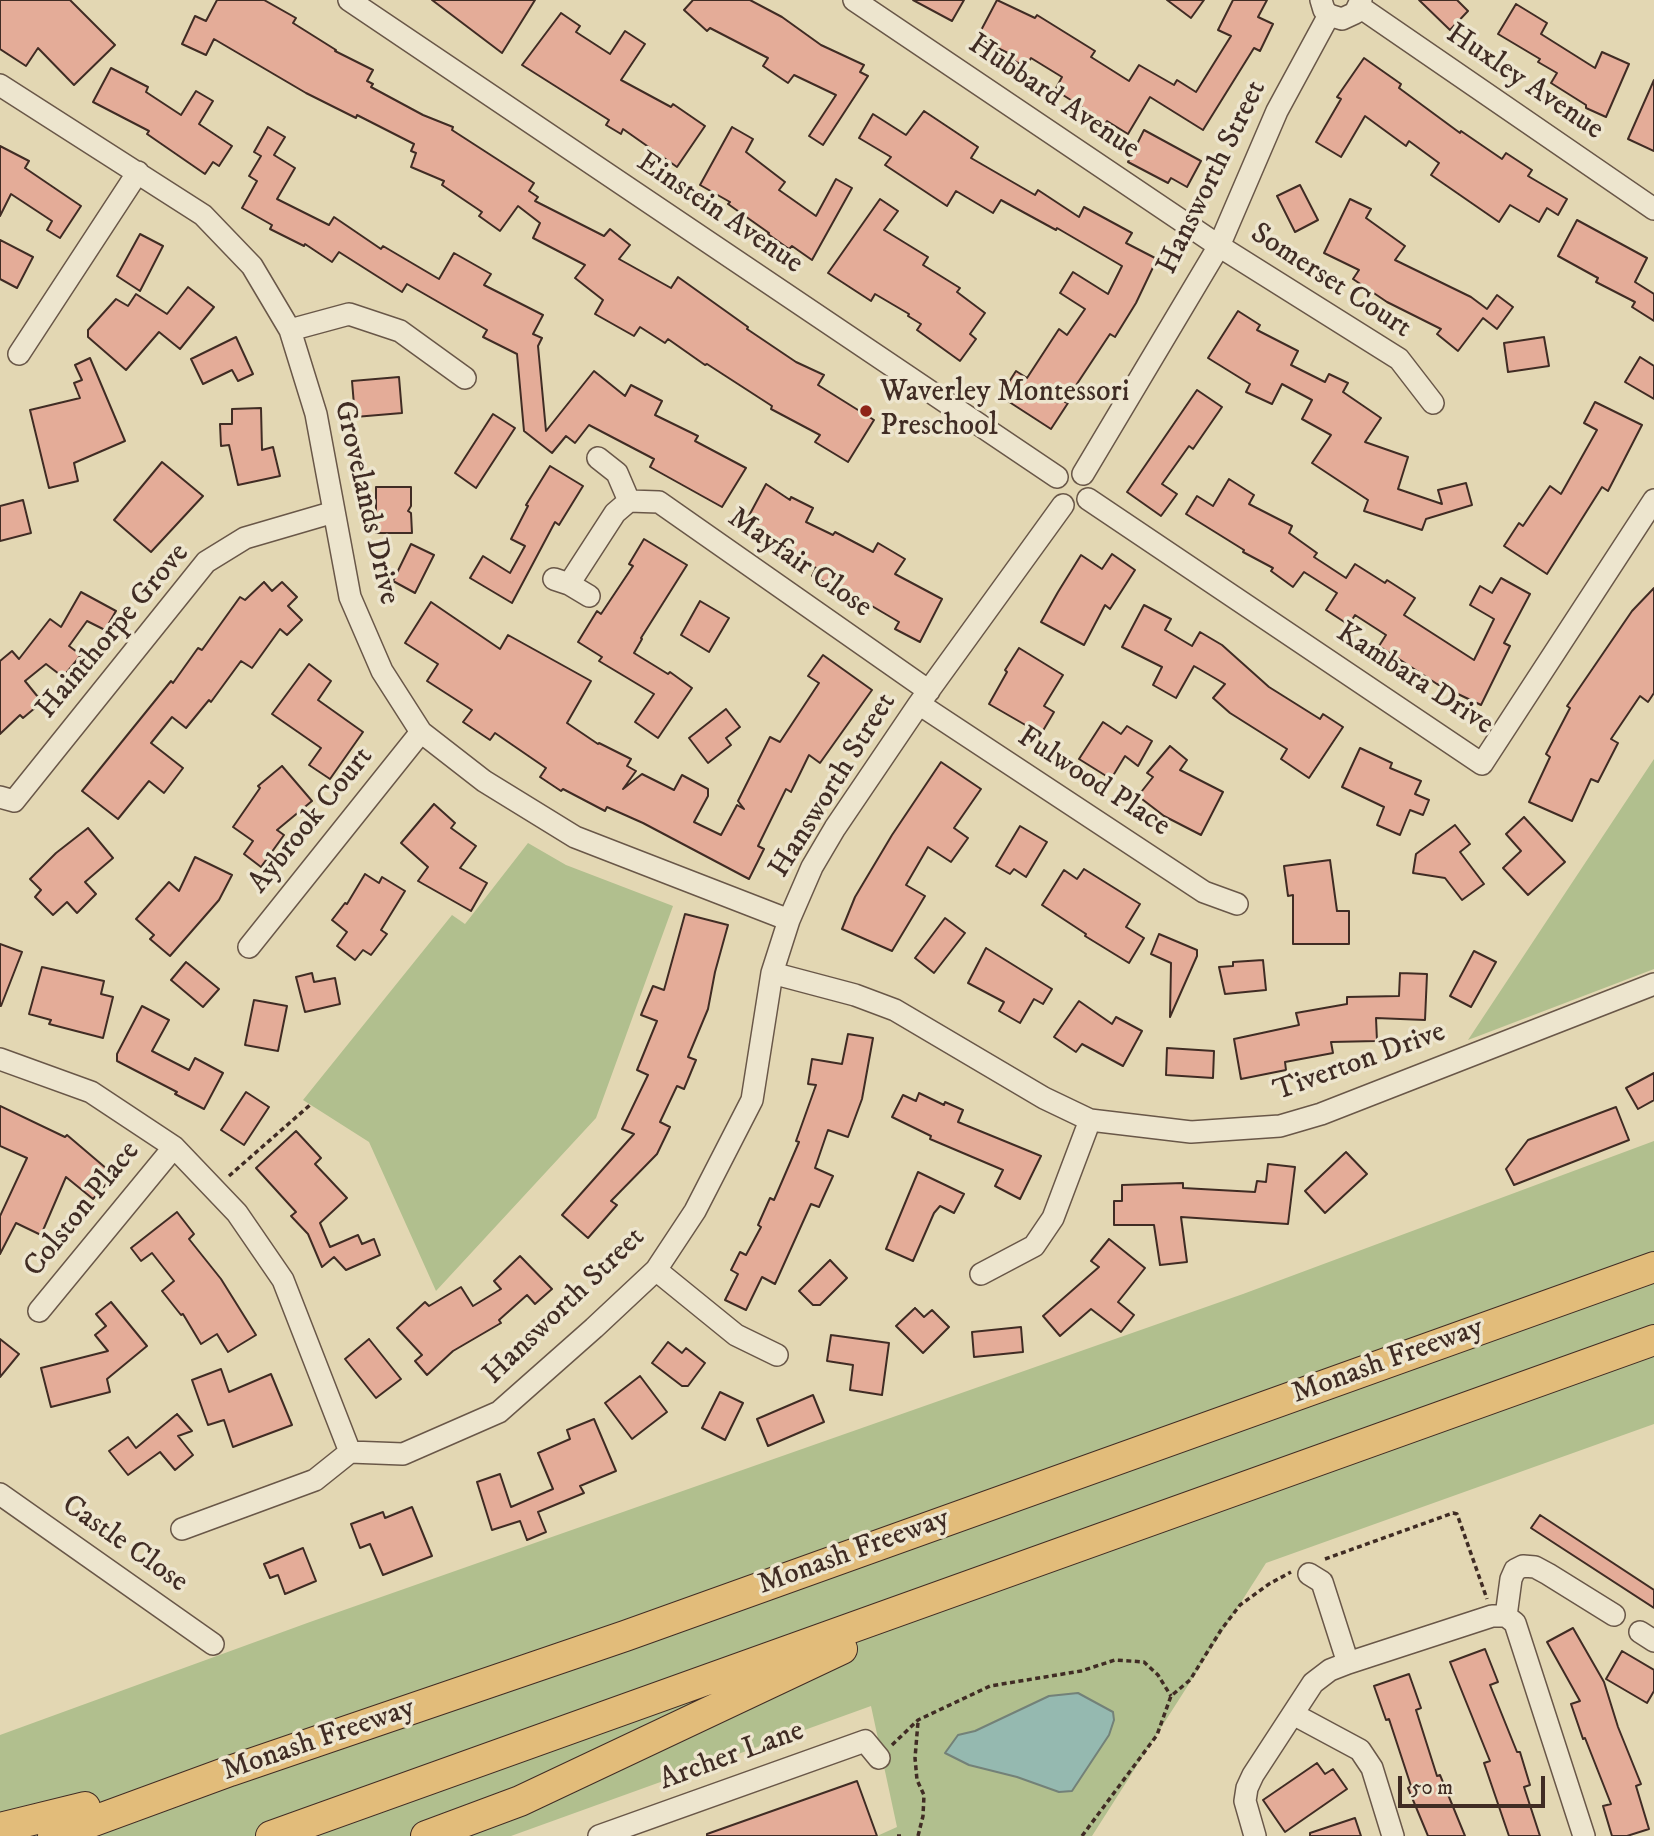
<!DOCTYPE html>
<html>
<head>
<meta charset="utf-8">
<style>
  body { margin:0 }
  #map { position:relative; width:1654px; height:1836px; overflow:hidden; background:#e3d7b3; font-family:"IM FELL DW Pica",serif }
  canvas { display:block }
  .scale { position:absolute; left:1398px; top:1776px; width:147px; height:32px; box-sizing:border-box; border:4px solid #402c24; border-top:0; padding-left:9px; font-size:21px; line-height:24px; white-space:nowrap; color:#402c24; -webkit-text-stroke:5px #ede5ce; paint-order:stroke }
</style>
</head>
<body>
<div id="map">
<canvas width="1654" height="1836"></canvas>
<div class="scale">50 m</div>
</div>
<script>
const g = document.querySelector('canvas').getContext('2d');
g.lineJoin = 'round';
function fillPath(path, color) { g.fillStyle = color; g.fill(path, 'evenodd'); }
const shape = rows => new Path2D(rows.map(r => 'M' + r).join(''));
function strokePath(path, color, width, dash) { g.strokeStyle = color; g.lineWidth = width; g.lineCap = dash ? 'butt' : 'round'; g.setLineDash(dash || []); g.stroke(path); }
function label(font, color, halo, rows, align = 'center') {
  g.font = font + ' "IM FELL DW Pica",serif'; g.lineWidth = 7; g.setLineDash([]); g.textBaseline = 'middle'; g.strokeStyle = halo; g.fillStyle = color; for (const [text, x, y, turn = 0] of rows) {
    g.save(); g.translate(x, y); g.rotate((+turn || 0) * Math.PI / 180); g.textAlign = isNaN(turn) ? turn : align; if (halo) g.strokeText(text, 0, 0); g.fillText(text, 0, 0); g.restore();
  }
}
const green = shape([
  [1654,759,1654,969,1468,1040,1548,919],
  [528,843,566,865,673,906,596,1118,436,1291,369,1142,303,1100,452,915,465,924],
  [1654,1141,1654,1424,1266,1563,1092,1836,877,1836,897,1827,871,1706,511,1836,0,1836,0,1735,310,1622,1243,1294]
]);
const water = shape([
  [1078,1693,1113,1712,1114,1720,1109,1735,1072,1791,1059,1792,1017,1777,969,1765,945,1753,958,1735,975,1731,1049,1696,1078,1693]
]);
const building = shape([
  [0,0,70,0,115,45,74,85,38,48,26,66,0,49,0,0],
  [217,0,264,0,296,18,293,23,336,50,335,51,373,70,367,81,373,84,371,87,423,115,453,127,452,130,534,183,529,191,538,197,535,201,604,236,610,229,630,245,619,259,671,288,678,277,748,327,747,329,796,362,824,375,818,385,874,420,848,462,815,442,820,435,771,409,772,406,707,364,705,365,668,339,665,343,640,327,634,336,595,314,603,300,575,278,585,265,533,238,540,223,518,206,500,231,479,216,482,212,442,185,444,181,411,167,416,153,411,151,414,144,357,115,356,118,306,93,214,39,206,55,182,44,195,16,206,21,217,0],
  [432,0,535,0,502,53,432,0],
  [693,0,750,0,782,17,821,45,864,65,860,72,868,76,823,145,809,136,836,95,794,75,788,83,763,66,768,58,710,28,707,31,684,10,693,0],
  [913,0,964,0,952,21,913,0],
  [997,0,1035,18,1037,15,1095,51,1091,57,1129,81,1139,65,1174,85,1177,80,1196,92,1231,36,1218,30,1233,0,1267,0,1258,17,1273,24,1260,51,1254,48,1203,130,1150,97,1128,134,1107,121,1103,127,1090,119,1093,114,1055,90,1062,77,1031,58,1025,67,1010,58,1012,55,977,38,997,0],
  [1167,0,1204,0,1191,18,1167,0],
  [1419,0,1457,0,1468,11,1450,30,1419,0],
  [1516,4,1547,23,1541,34,1595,68,1602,52,1629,64,1606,117,1586,108,1586,105,1551,83,1557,73,1538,62,1540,59,1498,34,1516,4],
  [561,13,580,26,576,32,610,54,625,31,645,44,621,80,671,107,673,104,705,126,677,167,623,129,621,134,606,125,609,120,522,65,561,13],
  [1364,58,1401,84,1399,88,1460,133,1461,131,1502,159,1506,153,1532,170,1528,176,1567,199,1558,215,1547,208,1539,222,1510,205,1499,222,1431,175,1439,163,1409,141,1406,146,1365,116,1341,157,1316,142,1341,99,1337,97,1364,58],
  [111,68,148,87,146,92,181,115,196,91,213,101,199,124,232,146,219,166,213,162,205,174,147,134,149,131,93,102,111,68],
  [1654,80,1654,151,1628,139,1654,80],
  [924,111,978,147,971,158,1035,195,1038,190,1079,217,1084,207,1132,233,1126,243,1157,259,1136,303,1115,337,1110,334,1065,402,1068,403,1051,429,1000,396,1016,371,1027,378,1059,329,1067,335,1085,309,1060,293,1073,272,1108,294,1122,266,1057,228,1056,230,1001,200,993,213,956,191,947,206,885,165,891,157,859,138,873,114,906,135,924,111],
  [268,127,285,137,274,155,295,168,277,199,329,225,334,217,381,249,383,246,439,279,454,253,491,274,484,285,543,315,533,334,542,338,538,346,546,431,594,371,625,396,631,385,662,401,655,415,698,436,695,441,746,468,722,507,650,467,654,459,589,425,575,443,566,436,552,453,524,431,517,354,483,337,487,330,407,284,402,292,339,252,332,262,305,244,304,246,270,229,272,225,242,208,257,181,249,176,261,156,254,152,268,127],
  [732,127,753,139,746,152,785,182,779,190,816,216,836,179,852,188,812,260,792,246,789,249,768,234,769,233,728,204,730,202,700,185,732,127],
  [1144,130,1201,161,1187,187,1171,178,1168,183,1128,162,1144,130],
  [0,146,29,161,25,168,81,206,60,238,47,230,52,221,11,194,0,216,0,146],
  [1300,185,1318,220,1295,232,1277,196,1300,185],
  [880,199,898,211,884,230,928,257,923,265,960,288,957,292,985,313,970,334,976,339,960,361,917,330,921,324,908,316,909,314,875,294,871,301,828,273,880,199],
  [1350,199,1371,209,1366,218,1405,246,1395,260,1471,297,1487,309,1497,295,1513,307,1497,329,1483,318,1458,351,1437,334,1441,329,1387,302,1353,279,1359,270,1324,253,1350,199],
  [1577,220,1647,258,1635,282,1654,294,1654,321,1632,307,1635,302,1596,282,1598,278,1558,256,1577,220],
  [140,234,163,246,140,291,117,276,140,234],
  [0,240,33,257,17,288,0,279,0,240],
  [188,287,214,307,180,349,159,332,126,370,88,337,88,330,116,299,128,306,136,294,167,314,188,287],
  [1238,311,1260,325,1257,330,1298,351,1291,365,1325,382,1329,374,1348,383,1343,392,1381,418,1365,442,1408,457,1398,489,1442,504,1438,490,1466,483,1472,505,1426,519,1422,530,1364,511,1368,500,1312,463,1331,435,1302,419,1312,400,1282,384,1272,404,1246,392,1250,384,1208,358,1238,311],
  [236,337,253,374,238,381,232,370,203,384,191,359,236,337],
  [1544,337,1549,366,1508,372,1504,343,1544,337],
  [1640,357,1654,366,1654,399,1625,382,1640,357],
  [90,358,125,441,74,463,78,481,49,488,30,410,80,398,74,383,82,380,75,365,90,358],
  [399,377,402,413,355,417,352,381,399,377],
  [1197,390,1222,407,1193,449,1189,446,1162,484,1177,494,1161,516,1127,492,1197,390],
  [1595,402,1642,425,1608,491,1602,487,1547,574,1504,546,1519,523,1523,526,1550,486,1561,494,1597,430,1584,423,1595,402],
  [261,408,262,450,273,447,280,476,238,485,229,445,221,446,220,424,232,424,232,409,261,408],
  [493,414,515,428,476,488,455,473,493,414],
  [162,462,203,496,151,552,114,520,162,462],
  [550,466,583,486,559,525,555,522,512,603,470,578,483,556,510,573,525,546,511,539,528,506,526,505,550,466],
  [1229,479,1254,495,1249,504,1292,526,1289,533,1317,553,1314,557,1346,578,1355,564,1385,583,1387,580,1415,598,1404,615,1474,660,1494,619,1470,605,1480,586,1492,593,1501,578,1530,594,1504,643,1510,646,1481,705,1437,684,1379,646,1386,635,1355,615,1349,625,1326,610,1337,593,1304,572,1293,587,1271,571,1273,568,1243,552,1244,550,1186,514,1197,496,1213,506,1229,479],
  [766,484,790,500,791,497,813,508,806,522,833,535,835,532,873,552,878,543,905,559,895,574,942,599,920,642,895,629,899,622,838,586,836,588,812,576,816,568,768,544,769,541,744,525,766,484],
  [376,487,411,487,411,506,408,511,411,513,412,533,376,533,376,487],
  [23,500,31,533,0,541,0,506,23,500],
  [644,539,687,565,641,638,642,639,634,653,668,674,670,672,692,688,658,738,635,722,654,694,599,661,602,657,578,642,597,611,601,614,633,566,629,564,644,539],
  [411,544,434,555,415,593,393,581,411,544],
  [1112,554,1135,570,1110,609,1105,605,1084,645,1041,622,1058,592,1081,555,1102,569,1112,554],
  [264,582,272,591,282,582,297,597,288,606,302,620,287,635,280,629,252,668,241,661,211,702,209,700,186,728,172,717,151,743,183,768,164,793,149,781,118,819,82,791,171,681,173,683,198,648,202,650,240,597,245,600,264,582],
  [1654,588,1654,693,1648,702,1640,696,1611,739,1618,743,1598,782,1591,779,1572,821,1529,802,1550,757,1546,754,1570,708,1567,706,1632,611,1654,588],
  [81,592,116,611,105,630,87,621,69,646,81,655,63,677,46,664,25,681,42,702,23,718,20,715,0,734,0,661,12,651,19,659,50,619,61,627,81,592],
  [700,601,729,618,709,652,681,635,700,601],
  [431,602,500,649,508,635,591,681,567,723,598,744,599,743,631,759,627,766,636,771,623,789,642,774,674,790,682,775,708,789,708,796,694,822,721,835,737,805,744,809,738,801,770,737,780,742,819,683,808,676,823,655,872,690,820,763,809,755,791,792,786,789,758,846,764,849,749,879,643,823,607,807,605,811,563,789,561,791,540,777,546,768,495,733,490,740,463,722,472,710,427,681,438,664,405,643,431,602],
  [1144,605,1171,619,1165,630,1192,646,1200,632,1222,645,1269,687,1320,719,1323,714,1343,727,1309,778,1281,759,1287,749,1230,713,1213,698,1225,684,1194,666,1176,698,1153,685,1162,667,1122,647,1144,605],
  [1019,648,1063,675,1044,706,1054,712,1041,734,989,704,1007,672,1005,670,1019,648],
  [309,664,331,681,318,700,363,732,330,779,309,765,321,748,272,714,309,664],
  [726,709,740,727,726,738,731,745,708,763,689,738,726,709],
  [1103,722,1121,734,1127,726,1152,741,1138,766,1125,756,1111,779,1079,759,1103,722],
  [1170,746,1187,760,1180,770,1223,792,1201,835,1164,816,1138,796,1153,777,1147,773,1170,746],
  [1360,748,1392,763,1390,768,1421,781,1415,794,1429,800,1423,815,1410,810,1400,835,1377,825,1384,807,1342,787,1360,748],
  [941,762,981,789,954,828,968,838,951,862,928,847,906,885,925,896,892,951,842,929,855,897,892,835,941,762],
  [282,766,312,801,277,830,284,835,261,867,244,854,253,841,233,827,260,788,258,786,282,766],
  [434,804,455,823,451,828,476,846,460,868,487,883,471,911,418,881,428,867,401,843,434,804],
  [1524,817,1565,862,1528,895,1503,868,1521,851,1506,834,1524,817],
  [1455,825,1470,844,1460,852,1484,884,1462,900,1445,878,1413,873,1416,854,1455,825],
  [1020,826,1047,842,1026,877,1014,869,1010,874,996,866,1020,826],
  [88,828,113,858,85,882,96,894,77,913,67,902,53,915,35,897,41,890,30,879,56,853,88,828],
  [195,857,232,875,219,900,170,956,150,939,154,935,136,919,169,882,179,891,195,857],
  [1330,860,1337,911,1349,911,1349,944,1293,944,1293,895,1288,896,1284,866,1330,860],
  [1084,869,1140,904,1126,927,1144,938,1129,963,1085,936,1086,934,1042,905,1064,870,1077,879,1084,869],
  [365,874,379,883,382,877,405,891,381,930,387,934,371,955,363,950,355,960,337,946,347,932,332,920,345,903,347,904,365,874],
  [685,914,728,925,715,972,708,1009,688,1057,696,1060,684,1089,677,1086,660,1122,670,1127,657,1154,611,1201,617,1205,588,1238,562,1215,634,1134,622,1129,648,1075,637,1070,657,1021,641,1015,653,986,664,990,685,914],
  [945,918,965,933,934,973,915,958,945,918],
  [1159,934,1197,950,1197,956,1170,1017,1171,963,1151,954,1159,934],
  [0,944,22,952,1,1006,0,1006,0,944],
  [986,948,1052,989,1043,1004,1034,999,1020,1023,999,1011,1004,1002,968,983,986,948],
  [1474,951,1496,962,1471,1007,1450,996,1474,951],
  [1263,960,1266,990,1225,994,1219,967,1233,966,1233,962,1263,960],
  [186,962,219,989,203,1007,171,980,186,962],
  [42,967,104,981,101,994,113,997,103,1038,49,1024,51,1020,29,1014,42,967],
  [312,973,314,982,335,978,340,1004,305,1012,296,977,312,973],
  [1400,973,1427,974,1425,1020,1376,1018,1377,1041,1331,1042,1333,1053,1285,1062,1286,1070,1241,1079,1234,1039,1299,1025,1296,1013,1347,1004,1347,997,1399,996,1400,973],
  [254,1000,287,1006,278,1051,245,1045,254,1000],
  [1079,1001,1112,1024,1116,1017,1142,1031,1123,1066,1082,1044,1076,1052,1054,1037,1079,1001],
  [142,1006,169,1020,152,1051,189,1070,195,1058,223,1073,204,1109,175,1094,177,1092,117,1061,117,1054,142,1006],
  [848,1034,873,1038,862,1099,848,1137,828,1130,815,1168,833,1176,819,1207,811,1204,775,1284,762,1277,746,1310,725,1300,738,1274,731,1270,740,1252,746,1255,761,1227,758,1225,770,1198,774,1200,799,1142,796,1141,816,1085,808,1084,812,1059,842,1064,848,1034],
  [1167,1048,1214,1051,1213,1078,1166,1075,1167,1048],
  [1654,1073,1654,1100,1638,1109,1626,1088,1654,1073],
  [246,1092,269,1107,244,1145,221,1130,246,1092],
  [919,1093,944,1105,945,1102,963,1110,958,1122,1041,1156,1020,1199,995,1186,1003,1170,930,1139,931,1136,892,1117,903,1095,916,1101,919,1093],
  [0,1106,65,1137,67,1135,114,1175,93,1199,66,1177,41,1235,16,1223,0,1254,0,1216,27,1158,0,1146,0,1106],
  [1616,1107,1629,1140,1514,1185,1506,1169,1528,1140,1616,1107],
  [296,1131,321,1158,315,1164,347,1198,320,1223,330,1247,358,1235,362,1244,374,1239,380,1255,346,1270,334,1257,322,1267,308,1234,291,1216,296,1212,256,1168,296,1131],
  [1346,1152,1367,1174,1325,1213,1305,1191,1346,1152],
  [1268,1164,1295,1167,1288,1224,1181,1217,1187,1262,1160,1265,1154,1225,1114,1225,1114,1201,1122,1201,1122,1185,1183,1183,1183,1188,1255,1192,1257,1181,1266,1182,1268,1164],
  [918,1172,964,1194,954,1213,940,1206,934,1213,913,1261,886,1249,918,1172],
  [177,1212,194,1234,189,1239,221,1279,256,1335,228,1352,217,1334,201,1344,183,1314,181,1315,162,1291,174,1281,152,1253,141,1261,131,1248,177,1212],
  [1109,1239,1145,1268,1118,1302,1134,1315,1121,1332,1091,1309,1060,1336,1043,1316,1099,1267,1091,1261,1109,1239],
  [520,1256,552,1289,535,1304,527,1295,499,1320,501,1323,453,1351,427,1375,415,1361,422,1355,397,1328,425,1302,429,1306,461,1287,473,1306,501,1289,494,1281,520,1256],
  [830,1260,847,1278,820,1305,813,1305,799,1291,830,1260],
  [111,1302,147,1346,107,1379,110,1392,51,1407,41,1368,108,1351,95,1335,106,1326,96,1314,111,1302],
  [915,1308,924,1317,932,1310,949,1327,923,1353,896,1326,915,1308],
  [1021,1327,1023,1352,974,1357,972,1332,1021,1327],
  [831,1335,889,1343,882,1395,850,1390,853,1365,827,1361,831,1335],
  [0,1339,19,1354,0,1377,0,1339],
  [369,1339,401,1379,376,1398,345,1359,369,1339],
  [668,1342,682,1353,686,1348,705,1363,688,1386,682,1386,652,1363,668,1342],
  [221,1369,229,1392,271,1374,292,1425,233,1447,224,1420,208,1425,192,1380,221,1369],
  [640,1376,667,1412,632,1439,605,1403,640,1376],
  [720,1392,743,1403,725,1440,702,1428,720,1392],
  [813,1395,824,1422,768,1446,757,1419,813,1395],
  [177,1414,192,1431,178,1436,193,1455,175,1470,160,1452,128,1475,109,1451,128,1437,136,1448,177,1414],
  [594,1419,616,1471,580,1486,584,1493,538,1512,546,1532,527,1540,520,1521,492,1530,477,1482,500,1474,511,1507,553,1489,538,1453,570,1439,567,1430,594,1419],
  [412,1507,432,1556,383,1575,370,1544,360,1548,351,1524,383,1512,385,1518,412,1507],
  [1540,1515,1654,1590,1654,1608,1531,1528,1540,1515],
  [303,1548,316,1581,285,1594,278,1575,270,1578,264,1564,303,1548],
  [1573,1628,1604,1682,1618,1727,1641,1784,1636,1786,1649,1829,1627,1836,1612,1836,1603,1806,1611,1804,1585,1738,1583,1739,1571,1704,1580,1701,1547,1642,1573,1628],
  [1485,1649,1498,1682,1490,1685,1517,1752,1520,1752,1530,1785,1524,1787,1540,1836,1509,1836,1484,1763,1490,1761,1450,1662,1485,1649],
  [1622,1651,1654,1670,1654,1691,1647,1703,1606,1679,1622,1651],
  [1409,1674,1421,1708,1416,1710,1437,1776,1440,1775,1465,1836,1428,1836,1408,1788,1411,1786,1389,1719,1386,1720,1374,1686,1409,1674],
  [1317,1763,1325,1774,1333,1769,1347,1789,1285,1832,1263,1800,1317,1763],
  [857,1781,877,1836,707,1836,707,1834,857,1781],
  [1355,1818,1361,1836,1310,1836,1310,1833,1355,1818]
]);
const path = shape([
  [229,1176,310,1105],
  [1325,1559,1453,1513,1457,1514,1487,1599],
  [892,1745,918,1720,990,1686,1081,1671,1115,1660,1144,1662,1158,1675,1171,1696],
  [897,1836,901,1836],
  [918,1836,923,1816,924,1795,917,1780,915,1758,918,1722],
  [1082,1836,1157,1735,1171,1696,1190,1680,1221,1630,1240,1605,1269,1584,1291,1572]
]);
const minor = shape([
  [349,0,1057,477],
  [854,0,1219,246,1399,359,1433,403],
  [1321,0,1324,10,1329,15,1342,19,1355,13,1361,0],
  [1360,7,1654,209],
  [0,85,203,215,252,266,290,330,316,414,350,597,382,671,421,732,484,781,575,837,789,920],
  [290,330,349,314,400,331,465,378],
  [19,354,138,172],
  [598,458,617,473,629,501],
  [1083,474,1219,246,1277,111,1329,15],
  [1088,499,1482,764,1654,500],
  [554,579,569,584,589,596],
  [569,584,615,513,629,501,659,502,929,691],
  [919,704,1204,892,1237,904],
  [0,797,14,801,206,562,245,538,334,512],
  [249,947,421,732],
  [772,973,855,995,895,1010,1044,1098,1090,1120,1191,1132,1280,1126,1321,1114,1654,984],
  [0,1059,91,1092,174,1147,237,1213,283,1280,350,1452],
  [656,1270,736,1335,777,1355],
  [981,1274,1034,1246,1053,1218,1090,1120],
  [39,1311,174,1147],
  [0,1494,213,1644],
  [182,1529,315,1480,350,1452,403,1454,499,1412,594,1328,656,1270,695,1211,752,1100,772,973,789,920,812,867,835,828,919,704,1063,505],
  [1309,1574,1322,1582,1348,1663],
  [1506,1616,1515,1623,1584,1836],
  [1506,1616,1511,1579,1515,1570,1523,1566,1535,1567,1548,1574,1614,1615],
  [1640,1632,1654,1641],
  [1293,1714,1360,1750,1372,1768,1393,1836],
  [599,1836,865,1741,879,1758],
  [1255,1836,1245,1801,1247,1788,1253,1775,1313,1683,1330,1670,1348,1663,1492,1616,1506,1616]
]);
const highway = shape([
  [0,1828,85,1807],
  [53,1836,230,1771,625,1636,1654,1267],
  [271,1836,1654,1340],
  [426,1836,520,1801,842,1649]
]);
const markers = [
  [866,411,7,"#8f2418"]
];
const streetNames = [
  ["Huxley Avenue",1524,83,34],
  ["Hubbard Avenue",1053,98,34],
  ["Hansworth Street",1213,178,-64],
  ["Einstein Avenue",719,214,34],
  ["Somerset Court",1330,282,33],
  ["Grovelands Drive",365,503,77],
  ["Mayfair Close",799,564,35],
  ["Hainthorpe Grove",114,632,-50],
  ["Kambara Drive",1414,680,33],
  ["Fulwood Place",1093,783,33],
  ["Hansworth Street",834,786,-58],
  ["Aybrook Court",312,821,-51],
  ["Tiverton Drive",1360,1063,-20],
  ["Colston Place",83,1210,-51],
  ["Hansworth Street",565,1307,-44],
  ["Monash Freeway",1388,1362,-20],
  ["Castle Close",124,1545,35],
  ["Monash Freeway",854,1553,-20],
  ["Monash Freeway",319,1741,-19],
  ["Archer Lane",732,1757,-20]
];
const poiNames = [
  ["Waverley Montessori",880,394],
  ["Preschool",880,428]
];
fillPath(green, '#b1bf8e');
fillPath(water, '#95b9b0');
strokePath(water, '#738178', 2);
fillPath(building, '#e4ac98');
strokePath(building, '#402c24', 2);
strokePath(minor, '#695748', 24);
strokePath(highway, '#402c24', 32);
strokePath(path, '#402c24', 3.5, [5, 3.5]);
strokePath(minor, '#ede5ce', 21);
strokePath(highway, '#e2bc7a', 30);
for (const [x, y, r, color] of markers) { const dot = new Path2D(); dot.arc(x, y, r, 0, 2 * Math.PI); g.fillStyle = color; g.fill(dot); strokePath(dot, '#ede5ce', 2.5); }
label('30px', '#402c24', '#ede5ce', streetNames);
label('30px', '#402c24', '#ede5ce', poiNames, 'left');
</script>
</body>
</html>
